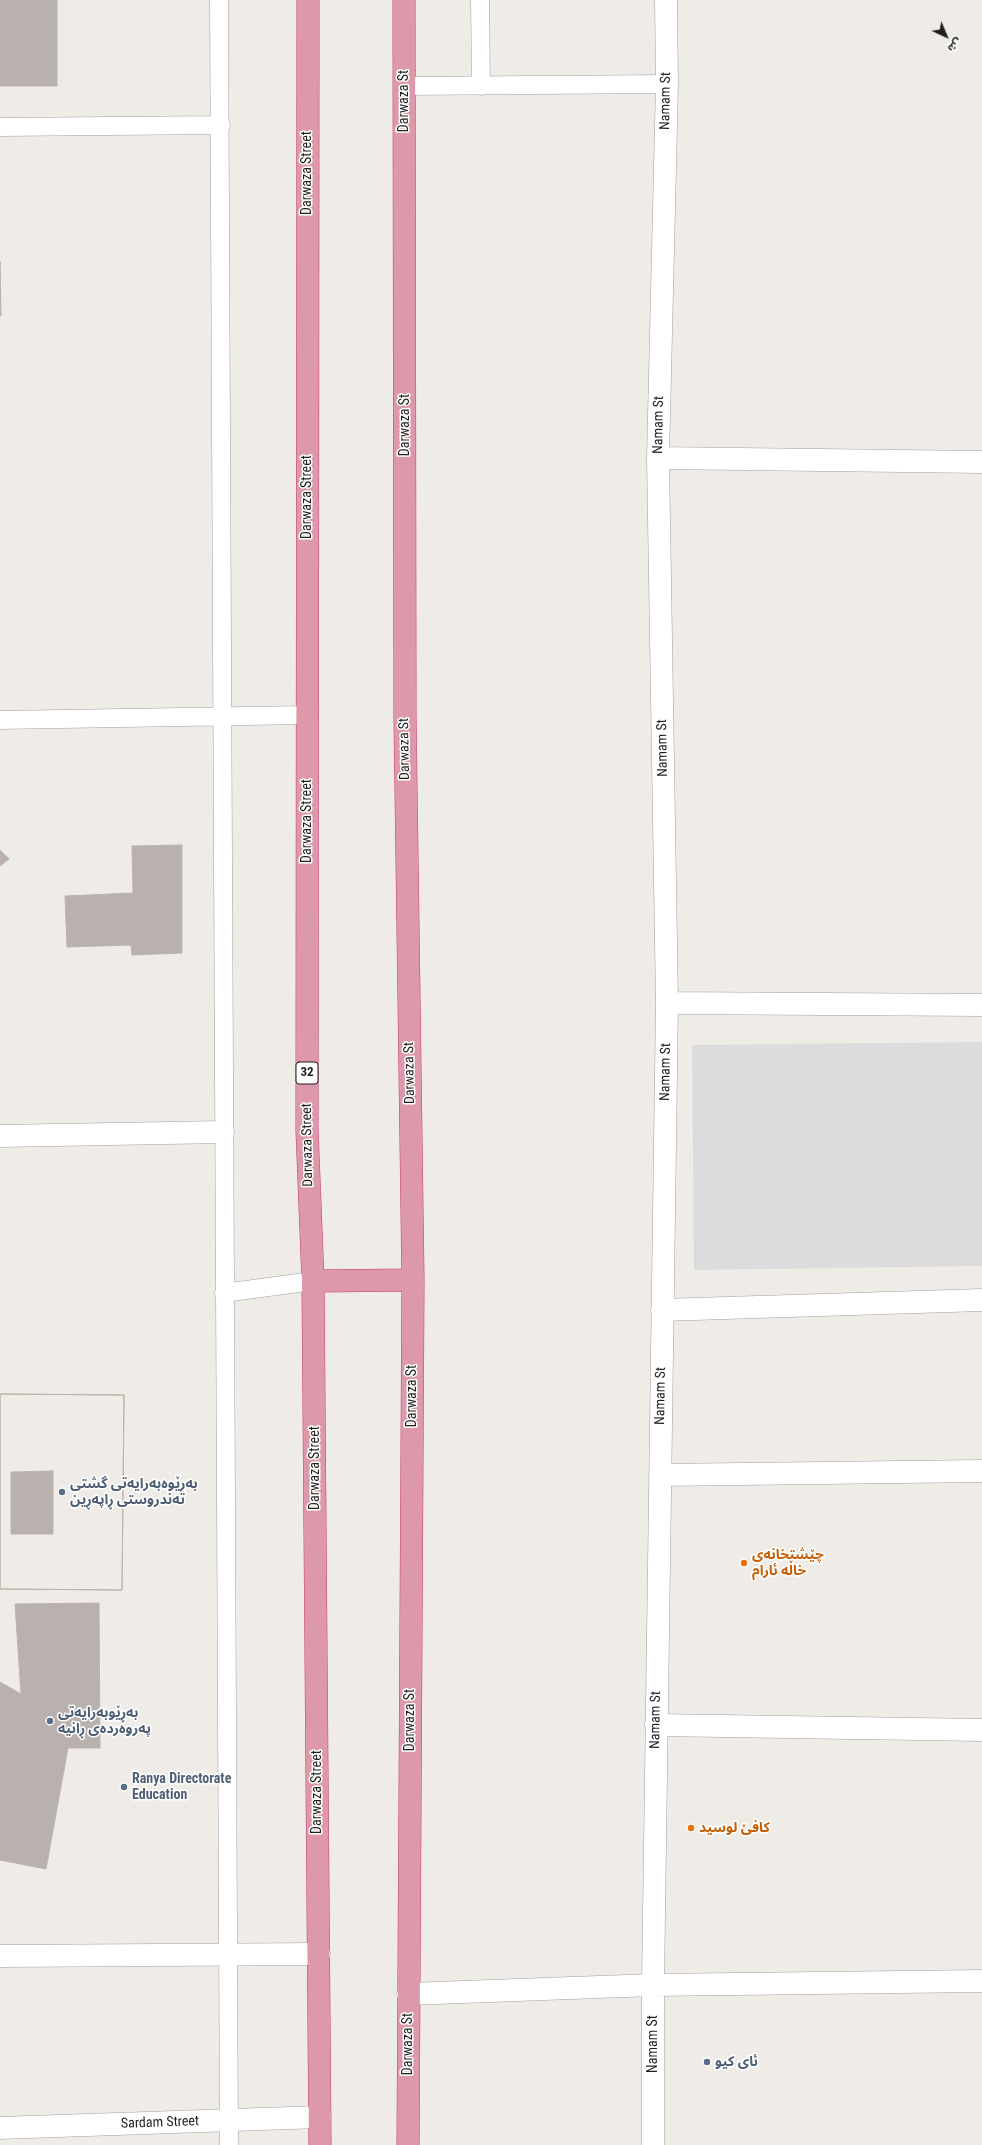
<!DOCTYPE html>
<html>
<head>
<meta charset="utf-8">
<style>
  body { margin:0 }
  #map { position:relative; width:982px; height:2145px; overflow:hidden; background:#efece7; font-family:"Roboto Condensed","Noto Sans Arabic",sans-serif }
  canvas { display:block }
  .north { position:absolute; left:926px; top:16px; width:40px; height:40px; -webkit-text-stroke:3px #fff; paint-order:stroke; rotate:136deg; font-size:11px; font-weight:700; line-height:16px; text-align:center; color:#1f1f1f }
  .north::after { content:''; display:block; margin:auto; width:14px; height:18px; background:#1f1f1f; clip-path:polygon(50% 0,100% 100%,50% 72%,0 100%) }
</style>
</head>
<body>
<div id="map">
<canvas width="982" height="2145"></canvas>
<div class="north">ش</div>
</div>
<script>
const g = document.querySelector('canvas').getContext('2d');
g.lineJoin = 'round';
function fillPath(path, color) { g.fillStyle = color; g.fill(path, 'evenodd'); }
const shape = rows => new Path2D(rows.map(r => 'M' + r).join(''));
function strokePath(path, color, width, dash) { g.strokeStyle = color; g.lineWidth = width; g.lineCap = dash ? 'butt' : 'round'; g.setLineDash(dash || []); g.stroke(path); }
function label(font, color, halo, rows, align = 'center') {
  g.font = font + ' "Roboto Condensed","Noto Sans Arabic",sans-serif'; g.lineWidth = 3; g.setLineDash([]); g.textBaseline = 'middle'; g.strokeStyle = halo; g.fillStyle = color; for (const [text, x, y, turn = 0] of rows) {
    g.save(); g.translate(x, y); g.rotate((+turn || 0) * Math.PI / 180); g.textAlign = isNaN(turn) ? turn : align; if (halo) g.strokeText(text, 0, 0); g.fillText(text, 0, 0); g.restore();
  }
}
const residential = shape([
  [982,1042,982,1266,694,1270,692,1045]
]);
const building = shape([
  [0,0,57,0,57,86,0,86,0,0],
  [0,262,1,316,0,316,0,262],
  [182,845,182,953,132,955,131,945,67,947,65,896,133,893,132,846,182,845],
  [0,850,9,859,0,866,0,850],
  [0,1394,124,1395,122,1590,0,1589,0,1394],
  [53,1471,53,1534,11,1534,11,1472,53,1471],
  [0,1394,124,1395,122,1590,0,1589,0,1394],
  [99,1603,100,1748,68,1748,46,1869,0,1860,0,1682,21,1694,15,1604,99,1603]
]);
const lane = shape([
  [219,0,229,2145],
  [480,0,481,86],
  [404,86,667,84],
  [0,127,221,125],
  [0,720,307,715],
  [224,1293,313,1281]
]);
const street = shape([
  [658,458,982,462],
  [667,1003,982,1005],
  [0,1136,223,1132],
  [662,1310,982,1300],
  [660,1475,982,1471],
  [656,1725,982,1730],
  [0,1956,319,1954],
  [408,1994,653,1985,982,1981],
  [0,2128,320,2117],
  [653,2145,653,1985,667,1003,658,458,667,84,666,0]
]);
const highway = shape([
  [308,0,307,1130,313,1281,320,2145],
  [404,0,405,718,413,1280,408,2145],
  [313,1281,413,1280]
]);
const markers = [
  [62,1492,4,"#5c6f8a"],
  [744,1563,4,"#e8710a"],
  [50,1721,4,"#5c6f8a"],
  [124,1787,4,"#5c6f8a"],
  [691,1828,4,"#e8710a"],
  [707,2062,4,"#5c6f8a"]
];
const shields = [
  [307,1073,22]
];
const shieldNames = [
  ["32",307,1073]
];
const streetNames = [
  ["Darwaza St",404,101,-90],
  ["Namam St",666,101,-89],
  ["Darwaza Street",307,173,-90],
  ["Darwaza St",405,425,-90],
  ["Namam St",659,425,-89],
  ["Darwaza Street",307,497,-90],
  ["Namam St",663,748,-91],
  ["Darwaza St",405,749,-91],
  ["Darwaza Street",307,821,-90],
  ["Namam St",666,1072,-89],
  ["Darwaza St",410,1073,-91],
  ["Darwaza Street",308,1145,-91],
  ["Darwaza St",412,1396,-90],
  ["Namam St",661,1396,-89],
  ["Darwaza Street",315,1468,-90],
  ["Darwaza St",410,1720,-90],
  ["Namam St",656,1720,-89],
  ["Darwaza Street",317,1792,-90],
  ["Darwaza St",408,2044,-90],
  ["Namam St",653,2044,-90],
  ["Sardam Street",160,2123,-2]
];
const serviceNames = [
  ["بەڕێوەبەرایەتی گشتی",70,1484],
  ["تەندروستی ڕاپەڕین",70,1500],
  ["بەڕێوبەرایەتی",58,1713],
  ["پەروەردەی ڕانیە",58,1729],
  ["Ranya Directorate",132,1779],
  ["Education",132,1795],
  ["ئای کیو",715,2062]
];
const foodNames = [
  ["چێشتخانەی",752,1555],
  ["خاڵە ئارام",752,1571],
  ["کافێ لوسید",699,1828]
];
fillPath(residential, '#dddcdd');
fillPath(building, '#b8b1ad');
strokePath(building, '#bfb2ab', 1);
strokePath(lane, '#a0a0a0', 19);
strokePath(street, '#a0a0a0', 23);
strokePath(highway, '#c63b73', 23);
strokePath(lane, '#fff', 18);
strokePath(street, '#fff', 22);
strokePath(highway, '#dd98a9', 22);
for (const [x, y, r, color] of markers) { const dot = new Path2D(); dot.arc(x, y, r, 0, 2 * Math.PI); g.fillStyle = color; g.fill(dot); strokePath(dot, '#fff', 1.5); }
for (const [x, y, w] of shields) { const box = new Path2D(); box.roundRect(x - w / 2, y - 11, w, 22, 3); g.fillStyle = '#fff'; g.fill(box); strokePath(box, '#1f1f1f', 1); }
label('bold 13px', '#1f1f1f', null, shieldNames);
label('14px', '#1f1f1f', '#fff', streetNames);
label('bold 14px', '#4e5e75', '#fff', serviceNames, 'left');
label('bold 14px', '#c56008', '#fff', foodNames, 'left');
</script>
</body>
</html>
